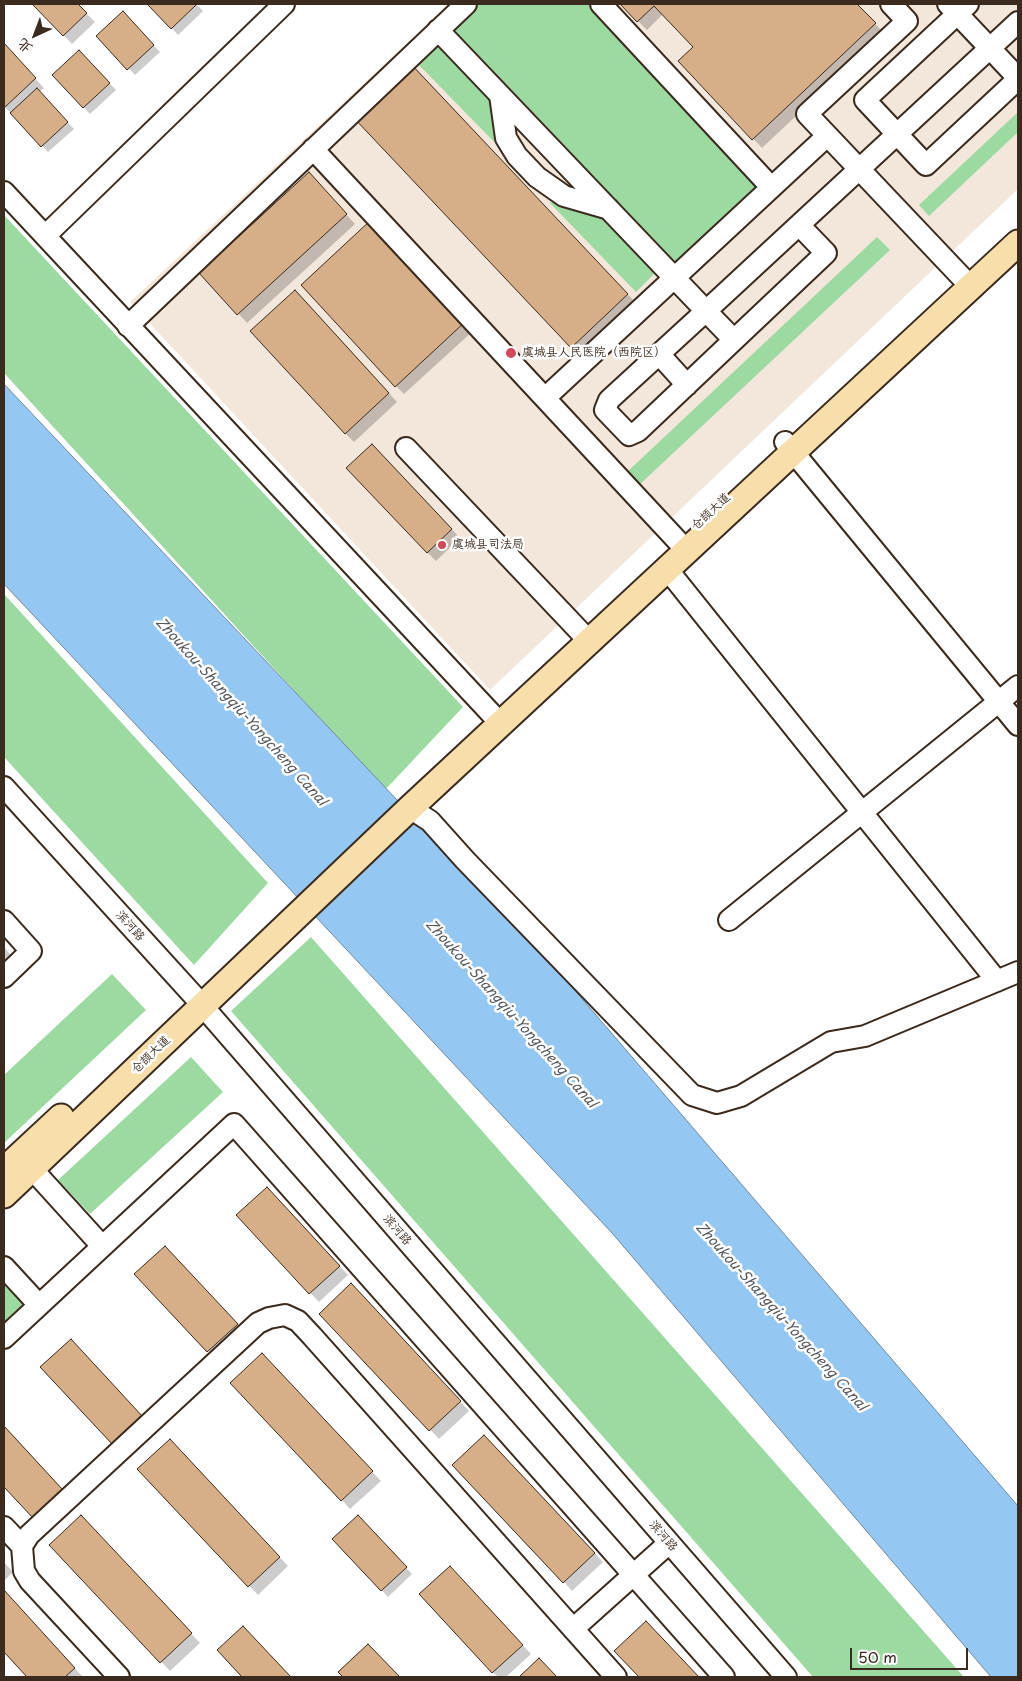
<!DOCTYPE html>
<html>
<head>
<meta charset="utf-8">
<style>
  body { margin:0 }
  #map { position:relative; width:1022px; height:1681px; overflow:hidden; background:#fff; font-family:"Playpen Sans","LXGW WenKai TC",sans-serif }
  canvas { display:block }
  .frame { position:absolute; inset:0; border:5px solid #3b2a1e; pointer-events:none }
  .north { position:absolute; left:10px; top:10px; width:50px; height:50px; -webkit-text-stroke:4px #fff; paint-order:stroke; rotate:223deg; font-size:14px; font-weight:700; line-height:20px; text-align:center; color:#3b2a1e }
  .north::after { content:''; display:block; margin:auto; width:18px; height:22px; background:#3b2a1e; clip-path:polygon(50% 0,100% 100%,50% 72%,0 100%) }
  .scale { position:absolute; left:850px; top:1648px; width:118px; height:22px; box-sizing:border-box; border:2px solid #3b2a1e; border-top:0; padding-left:6px; font-size:15px; line-height:18px; white-space:nowrap; color:#3b2a1e; -webkit-text-stroke:4px #fff; paint-order:stroke }
</style>
</head>
<body>
<div id="map">
<canvas width="1022" height="1681"></canvas>
<div class="frame"></div>
<div class="north">北</div>
<div class="scale">50 m</div>
</div>
<script>
const g = document.querySelector('canvas').getContext('2d');
g.lineJoin = 'round';
function fillPath(path, color) { g.fillStyle = color; g.fill(path, 'evenodd'); }
const shape = rows => new Path2D(rows.map(r => 'M' + r).join(''));
function strokePath(path, color, width, dash) { g.strokeStyle = color; g.lineWidth = width; g.lineCap = dash ? 'butt' : 'round'; g.setLineDash(dash || []); g.stroke(path); }
function label(font, color, halo, rows, align = 'center') {
  g.font = font + ' "Playpen Sans","LXGW WenKai TC",sans-serif'; g.lineWidth = 5; g.setLineDash([]); g.textBaseline = 'middle'; g.strokeStyle = halo; g.fillStyle = color; for (const [text, x, y, turn = 0] of rows) {
    g.save(); g.translate(x, y); g.rotate((+turn || 0) * Math.PI / 180); g.textAlign = isNaN(turn) ? turn : align; if (halo) g.strokeText(text, 0, 0); g.fillText(text, 0, 0); g.restore();
  }
}
const built = shape([
  [449,4,1018,4,1018,189,490,690,130,302]
]);
const green = shape([
  [479,4,592,4,762,185,674,267,451,30],
  [437,44,495,102,504,152,416,62],
  [1018,112,1018,132,929,216,919,205],
  [549,202,599,212,655,273,636,292],
  [4,215,463,707,385,790,4,373],
  [877,237,890,250,637,487,625,474],
  [4,594,268,883,194,965,4,757],
  [311,937,964,1677,813,1677,231,1011],
  [112,974,146,1010,4,1143,4,1075],
  [191,1057,223,1092,90,1214,58,1180],
  [4,1276,26,1301,4,1322]
]);
const water = shape([
  [4,384,553,965,1018,1506,1018,1677,991,1677,612,1233,4,584,4,384]
]);
const shadow = shape([
  [34,4,77,4,95,22,72,44],
  [149,4,196,4,203,11,178,35],
  [621,4,856,4,884,33,762,148,680,61,694,47,663,14,647,30],
  [129,20,160,52,135,75,98,36],
  [4,45,44,88,39,92,74,129,48,152,4,106],
  [85,58,116,90,90,114,54,75],
  [419,73,636,303,580,356,572,347],
  [317,183,355,224,247,323,201,273],
  [372,221,474,330,404,394,396,386],
  [304,300,397,402,354,442,345,433],
  [381,454,460,538,436,561,427,552],
  [4,947,15,960,4,971],
  [276,1198,348,1275,319,1302,238,1216],
  [174,1256,246,1334,217,1360,136,1274],
  [359,1294,469,1411,439,1439,320,1314],
  [271,1364,381,1481,350,1509,342,1500],
  [4,1427,71,1499,33,1517,4,1485],
  [493,1445,603,1562,572,1591,564,1582],
  [178,1450,288,1566,258,1595,139,1469],
  [365,1523,412,1574,388,1597,334,1539],
  [90,1526,200,1643,170,1671,51,1545],
  [4,1562,13,1572,4,1581],
  [459,1577,531,1654,506,1677,498,1677,493,1672],
  [4,1592,11,1600,83,1677,29,1677,4,1650],
  [655,1632,698,1677,640,1677,616,1651],
  [377,1654,399,1677,344,1677,340,1672]
]);
const building = shape([
  [32,4,78,4,87,13,63,36,32,4],
  [147,4,197,4,171,29,147,4],
  [620,4,857,4,876,23,752,140,678,61,693,47,654,6,637,22,620,4],
  [123,11,154,45,127,70,96,36,123,11],
  [4,43,36,78,4,108,4,43],
  [79,50,110,83,83,108,52,75,79,50],
  [410,63,628,294,571,348,353,117,410,63],
  [37,88,68,122,41,147,10,113,37,88],
  [309,172,347,214,237,315,199,273,309,172],
  [372,219,466,321,395,387,301,285,372,219],
  [295,290,389,393,345,434,250,331,295,290],
  [372,444,452,529,427,553,346,468,372,444],
  [267,1187,340,1266,309,1294,236,1215,267,1187],
  [165,1246,238,1324,207,1352,134,1274,165,1246],
  [351,1283,461,1401,429,1431,319,1314,351,1283],
  [71,1339,143,1417,113,1445,40,1367,71,1339],
  [262,1353,373,1471,341,1501,230,1383,262,1353],
  [4,1426,63,1490,33,1518,4,1487,4,1426],
  [484,1435,595,1553,563,1583,452,1465,484,1435],
  [170,1439,280,1557,248,1587,137,1469,170,1439],
  [81,1515,192,1633,160,1663,49,1545,81,1515],
  [358,1515,407,1567,381,1591,332,1539,358,1515],
  [450,1566,523,1645,492,1673,419,1594,450,1566],
  [4,1590,75,1668,65,1677,27,1677,4,1652,4,1590],
  [646,1621,699,1677,639,1677,614,1651,646,1621],
  [243,1626,291,1677,242,1677,217,1650,243,1626],
  [368,1644,400,1677,343,1677,338,1672,368,1644],
  [539,1658,557,1677,519,1677,539,1658]
]);
const minor = shape([
  [601,4,771,187],
  [891,4,907,21,807,114,971,287],
  [948,4,1018,78],
  [968,4,865,100,926,165,1018,79],
  [438,30,706,311,1018,22],
  [500,95,506,138,517,156,537,177,564,196,609,209],
  [313,149,687,551],
  [4,192,500,723],
  [45,236,284,4],
  [128,326,466,4],
  [734,340,706,311,609,400,605,410,629,435,638,431,734,340,826,253,799,225],
  [659,354,687,385],
  [545,398,827,136],
  [785,442,1018,725],
  [406,448,589,641],
  [667,569,997,981],
  [4,787,194,996,786,1677],
  [410,808,430,821,465,860,692,1095,717,1103,741,1096,831,1042,865,1036,1018,972],
  [729,920,1018,686],
  [4,921,31,951,4,977],
  [23,1159,102,1246],
  [4,1267,39,1305],
  [4,1338,234,1124,724,1677],
  [4,1527,22,1546],
  [573,1629,669,1543],
  [119,1677,30,1581,24,1571,22,1546,29,1535,258,1323,269,1318,285,1315,298,1321,312,1336,616,1677]
]);
const major = shape([
  [4,1170,61,1117],
  [4,1195,410,808,1018,243]
]);
const markers = [
  [511,353,6,"#d1495b"],
  [442,545,5,"#d1495b"]
];
const poiNames = [
  ["虞城县人民医院（西院区）",522,353],
  ["虞城县司法局",452,545]
];
const streetNames = [
  ["仓颉大道",711,512,-43],
  ["滨河路",130,926,48],
  ["仓颉大道",151,1055,-44],
  ["滨河路",397,1230,49],
  ["滨河路",663,1536,49]
];
const waterNames = [
  ["Zhoukou-Shangqiu-Yongcheng Canal",241,712,48],
  ["Zhoukou-Shangqiu-Yongcheng Canal",511,1014,48],
  ["Zhoukou-Shangqiu-Yongcheng Canal",781,1317,48]
];
fillPath(built, '#f3e7db');
fillPath(green, '#9cdaa2');
fillPath(water, '#94c7f1');
strokePath(water, '#70889d', 1);
fillPath(shadow, '#0003');
fillPath(building, '#d6ae87');
strokePath(building, '#3b2a1e', 1);
strokePath(minor, '#3b2a1e', 24);
strokePath(major, '#3b2a1e', 29);
strokePath(minor, '#fff', 20);
strokePath(major, '#f8deab', 25);
for (const [x, y, r, color] of markers) { const dot = new Path2D(); dot.arc(x, y, r, 0, 2 * Math.PI); g.fillStyle = color; g.fill(dot); strokePath(dot, '#fff', 2); }
label('12px', '#3b2a1e', '#fff', poiNames, 'left');
label('12px', '#3b2a1e', '#fff', streetNames);
label('italic 14px', '#56595d', '#fff', waterNames);
</script>
</body>
</html>
